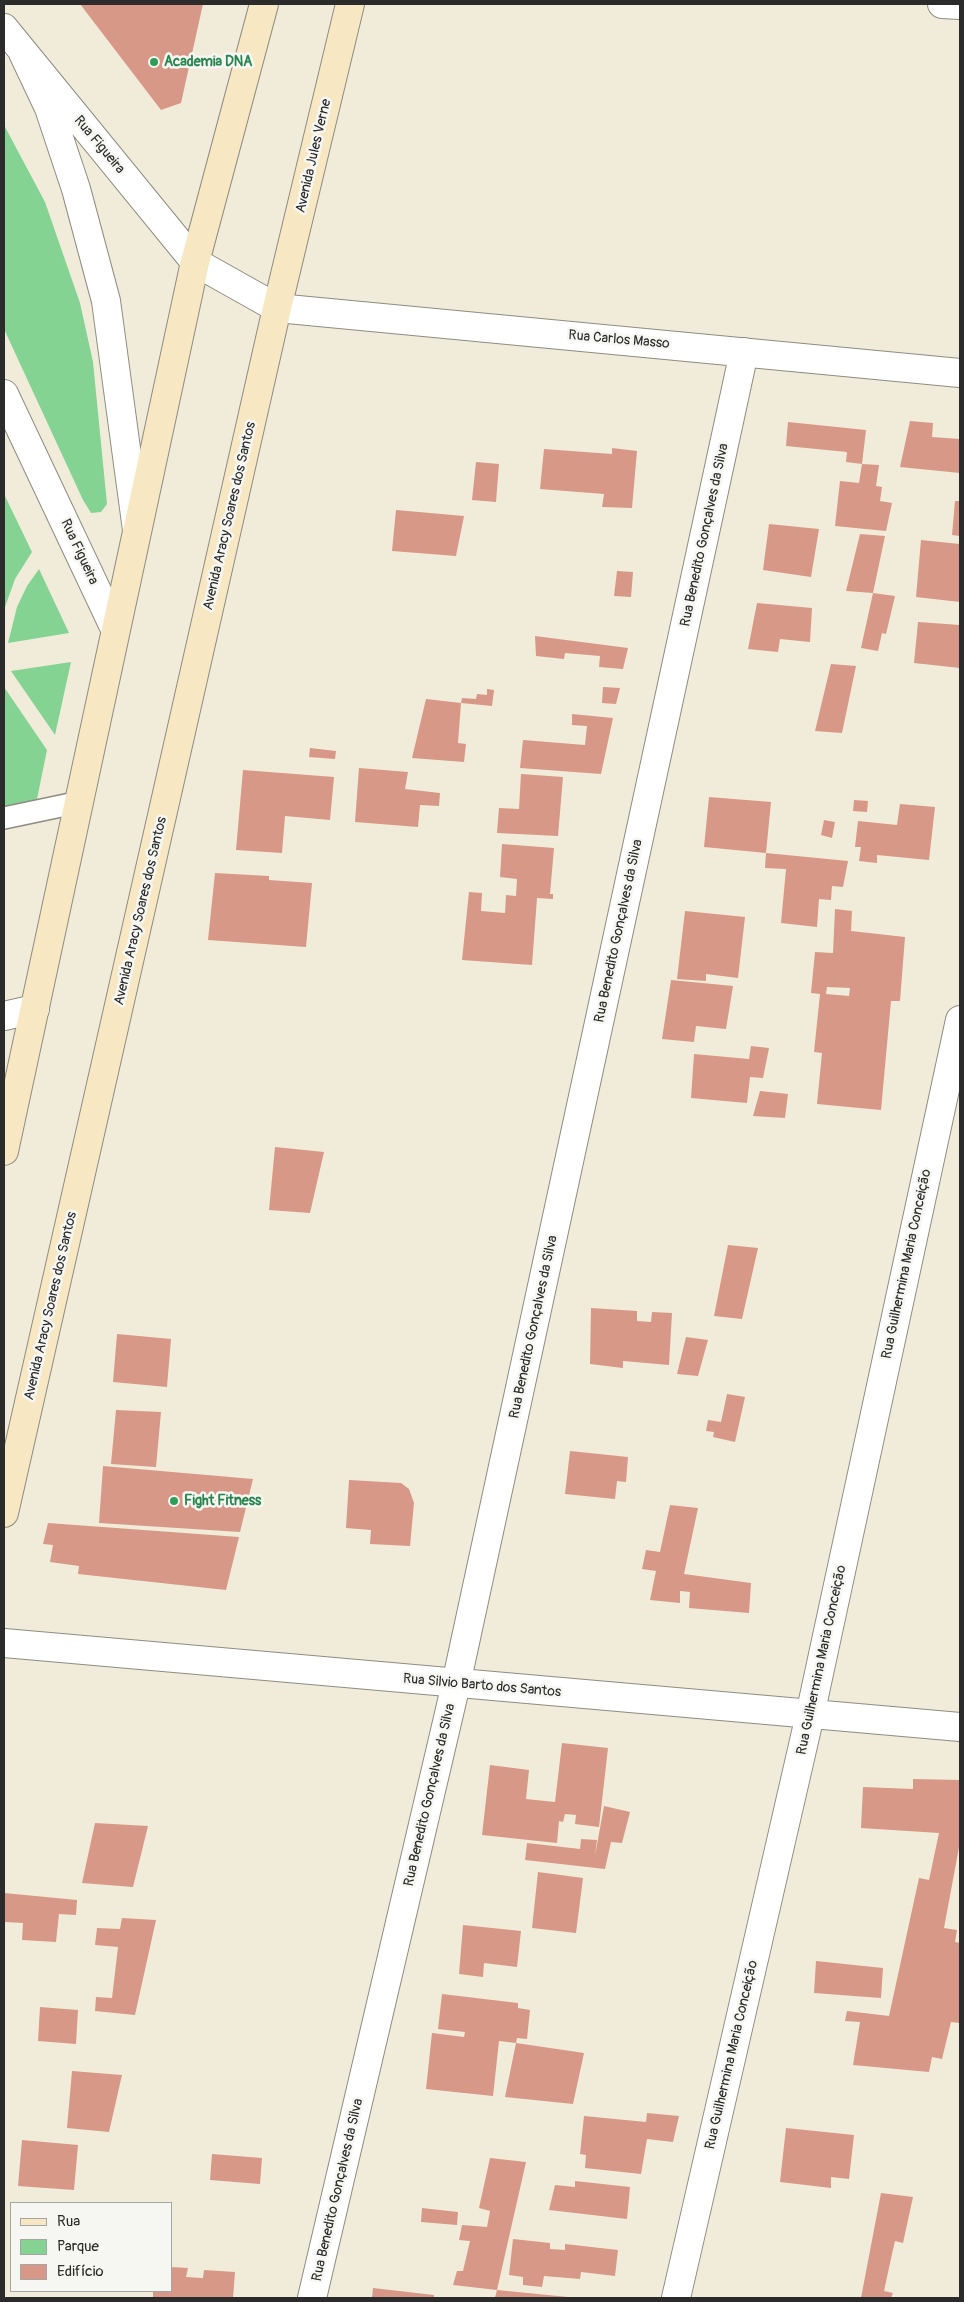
<!DOCTYPE html>
<html>
<head>
<meta charset="utf-8">
<style>
  body { margin:0 }
  #map { position:relative; width:964px; height:2302px; overflow:hidden; background:#f1ecd9; font-family:Pangolin,sans-serif }
  canvas { display:block }
  .frame { position:absolute; inset:0; border:5px solid #2b2b2b; pointer-events:none }
  .legend { position:absolute; left:10px; top:2202px; width:162px; height:90px; box-sizing:border-box; background:#f6f6f2; border:1px solid #a5a5a2; margin:0; padding:6px 9px; list-style:none; font-size:15px; color:#2b2b2b }
  .legend li { display:flex; align-items:center; gap:10px; height:25px }
  .legend b { width:25px; border:1px solid #a5a5a2 }
</style>
</head>
<body>
<div id="map">
<canvas width="964" height="2302"></canvas>
<div class="frame"></div>
<ul class="legend">
<li><b style="height:6px;background:#f7e8c3"></b>Rua</li>
<li><b style="height:14px;background:#84d393"></b>Parque</li>
<li><b style="height:14px;background:#d79887"></b>Edifício</li>
</ul>
</div>
<script>
const g = document.querySelector('canvas').getContext('2d');
g.lineJoin = 'round';
function fillPath(path, color) { g.fillStyle = color; g.fill(path, 'evenodd'); }
const shape = rows => new Path2D(rows.map(r => 'M' + r).join(''));
function strokePath(path, color, width, dash) { g.strokeStyle = color; g.lineWidth = width; g.lineCap = dash ? 'butt' : 'round'; g.setLineDash(dash || []); g.stroke(path); }
function label(font, color, halo, rows, align = 'center') {
  g.font = font + ' Pangolin,sans-serif'; g.lineWidth = 5; g.setLineDash([]); g.textBaseline = 'middle'; g.strokeStyle = halo; g.fillStyle = color; for (const [text, x, y, turn = 0] of rows) {
    g.save(); g.translate(x, y); g.rotate((+turn || 0) * Math.PI / 180); g.textAlign = isNaN(turn) ? turn : align; if (halo) g.strokeText(text, 0, 0); g.fillText(text, 0, 0); g.restore();
  }
}
const green = shape([
  [4,125,45,202,80,303,93,362,107,504,101,512,91,513,83,500,4,329],
  [4,494,32,552,15,579,4,610],
  [39,569,69,633,8,643,17,607,27,586],
  [71,662,55,735,11,671],
  [4,687,47,750,37,799,4,809]
]);
const building = shape([
  [80,4,203,4,181,103,161,110],
  [910,421,933,423,932,437,960,439,960,473,900,467],
  [788,422,866,430,862,464,846,462,847,452,786,446],
  [612,448,637,451,632,508,602,507,604,494,540,489,544,449,612,454],
  [476,462,499,464,496,502,472,500],
  [862,464,879,465,876,486,882,487,880,501,892,503,886,531,835,526,840,481,859,483],
  [955,501,960,501,960,536,952,535],
  [396,510,464,516,456,556,392,551],
  [769,524,819,529,811,577,763,570],
  [860,534,885,536,873,593,895,596,886,634,882,633,878,651,861,648,873,593,846,591],
  [921,540,960,544,960,602,916,597],
  [617,571,633,572,631,597,614,596],
  [757,603,812,608,810,642,780,639,778,652,748,649],
  [918,622,960,625,960,668,914,663],
  [535,636,628,648,623,669,599,667,600,656,565,653,564,659,536,656],
  [831,664,856,666,842,733,815,731],
  [603,687,620,688,616,704,602,703],
  [487,689,494,690,492,706,461,703,462,698,476,699,477,694,487,695],
  [426,699,461,703,458,743,466,744,464,762,412,758],
  [572,714,613,718,601,774,520,768,523,740,585,745,587,726,572,725],
  [310,748,336,751,335,759,309,757],
  [359,768,408,772,405,789,440,793,439,806,420,805,418,827,355,822],
  [243,770,334,777,330,820,285,816,282,853,236,850],
  [521,774,563,777,558,836,497,833,499,808,519,809],
  [709,797,771,802,766,853,704,847],
  [854,800,868,801,867,812,853,811],
  [900,804,935,807,929,860,877,855,877,863,859,861,861,847,855,847,858,821,897,825],
  [824,820,835,822,832,838,821,835],
  [502,844,554,848,550,894,553,894,553,899,537,898,532,965,462,960,469,892,482,893,481,911,505,913,506,895,516,896,517,879,500,877],
  [766,853,848,861,843,887,832,886,831,900,819,899,817,927,781,923,786,869,765,868],
  [215,873,269,876,269,880,312,883,306,947,208,940],
  [835,909,852,911,851,931,905,937,900,1001,891,1001,881,1110,817,1104,822,1053,814,1052,820,994,811,993,815,952,833,953],
  [827,987,850,988,849,996,826,994],
  [685,911,745,917,738,978,706,974,706,981,677,979],
  [671,980,733,986,726,1029,696,1026,694,1042,662,1039],
  [751,1046,769,1048,763,1078,750,1077,747,1103,691,1098,694,1054,749,1059],
  [760,1091,788,1094,785,1118,753,1116],
  [275,1147,324,1152,310,1213,269,1210],
  [728,1245,758,1248,742,1319,714,1316],
  [591,1308,637,1311,637,1321,651,1322,652,1312,672,1313,669,1365,623,1361,623,1368,590,1364],
  [117,1334,171,1339,167,1387,113,1382],
  [686,1337,708,1340,698,1376,677,1374],
  [727,1394,745,1397,735,1442,713,1437,714,1432,706,1431,708,1420,721,1422],
  [116,1410,161,1412,156,1467,111,1464],
  [570,1451,628,1457,626,1482,617,1481,615,1499,565,1494],
  [103,1466,253,1479,240,1532,99,1523],
  [349,1480,401,1483,409,1489,414,1503,410,1546,370,1544,371,1530,346,1528],
  [670,1505,698,1508,684,1574,751,1583,749,1613,689,1608,690,1592,680,1591,680,1603,650,1600,656,1571,642,1569,646,1550,660,1552],
  [48,1523,239,1537,226,1590,78,1574,79,1566,50,1562,53,1545,43,1544],
  [562,1743,608,1748,599,1827,575,1824,576,1815,565,1814,563,1822,559,1821,557,1843,482,1835,490,1765,529,1770,526,1799,555,1802],
  [913,1779,960,1780,960,1842,944,1928,957,1930,955,1942,960,1943,960,2023,951,2022,942,2059,932,2057,929,2072,853,2065,860,2022,845,2021,847,2011,889,2016,919,1878,929,1880,939,1833,861,1828,863,1787,913,1789],
  [604,1806,630,1812,622,1843,611,1842,605,1869,525,1860,527,1843,580,1849,581,1839,597,1840,595,1856],
  [95,1823,148,1826,133,1887,82,1883],
  [538,1872,583,1878,576,1933,532,1928],
  [4,1893,77,1900,76,1915,59,1914,56,1942,22,1940,23,1923,4,1922],
  [122,1918,156,1920,135,2015,95,2011,96,1997,112,1998,118,1947,95,1945,97,1928,120,1929],
  [463,1925,521,1931,517,1967,484,1963,483,1977,459,1974],
  [816,1961,883,1968,881,1998,814,1993],
  [442,1994,518,2003,518,2008,530,2010,527,2039,517,2038,516,2043,499,2041,493,2096,426,2089,432,2033,464,2037,465,2032,438,2029],
  [40,2007,78,2010,76,2044,38,2041],
  [516,2043,584,2053,573,2104,505,2097],
  [72,2071,122,2075,109,2132,67,2128],
  [647,2113,679,2116,673,2142,647,2139,641,2174,585,2168,586,2155,580,2154,584,2116,646,2122],
  [786,2128,854,2135,849,2179,831,2177,831,2188,780,2182],
  [22,2140,78,2145,74,2190,18,2186],
  [212,2154,262,2158,260,2184,210,2180],
  [490,2158,526,2162,497,2290,453,2285,457,2271,463,2271,470,2241,459,2240,462,2225,487,2227,490,2211,479,2208],
  [575,2181,630,2187,627,2219,549,2210,555,2185,575,2187],
  [881,2193,913,2197,903,2243,895,2241,892,2254,884,2291,893,2293,891,2298,861,2298],
  [422,2208,458,2212,457,2225,421,2222],
  [513,2239,550,2243,550,2249,565,2250,565,2244,618,2250,615,2276,581,2272,580,2279,544,2276,542,2287,523,2285,523,2277,509,2275],
  [171,2267,188,2268,186,2277,203,2278,204,2270,235,2272,233,2298,153,2298,153,2291,171,2291],
  [373,2288,434,2295,434,2298,372,2298],
  [497,2290,568,2297,568,2298,495,2298]
]);
const service = shape([
  [4,818,80,802]
]);
const minor = shape([
  [942,4,960,5],
  [195,262,277,308,960,373],
  [4,394,115,629],
  [4,1016,35,1009],
  [312,2298,456,1684,744,352],
  [676,2298,810,1715,960,1020]
]);
const tertiary = shape([
  [4,28,195,262],
  [23,53,49,108,76,189,106,301,137,530],
  [4,1643,960,1727]
]);
const secondary = shape([
  [4,1151,195,262,264,4],
  [4,1513,277,308,350,4]
]);
const markers = [
  [154,62,5,"#2e9e5b"],
  [174,1501,5,"#2e9e5b"]
];
const leisureNames = [
  ["Academia DNA",164,62],
  ["Fight Fitness",184,1501]
];
const streetNames = [
  ["Rua Figueira",99,145,50],
  ["Avenida Jules Verne",314,156,-77],
  ["Rua Carlos Masso",619,340,5],
  ["Avenida Aracy Soares dos Santos",230,516,-77],
  ["Rua Benedito Gonçalves da Silva",705,535,-78],
  ["Rua Figueira",79,552,65],
  ["Avenida Aracy Soares dos Santos",141,911,-77],
  ["Rua Benedito Gonçalves da Silva",619,931,-78],
  ["Rua Guilhermina Maria Conceição",907,1264,-78],
  ["Avenida Aracy Soares dos Santos",51,1306,-77],
  ["Rua Benedito Gonçalves da Silva",534,1327,-78],
  ["Rua Guilhermina Maria Conceição",822,1660,-78],
  ["Rua Silvio Barto dos Santos",482,1686,5],
  ["Rua Benedito Gonçalves da Silva",430,1795,-77],
  ["Rua Guilhermina Maria Conceição",732,2055,-77],
  ["Rua Benedito Gonçalves da Silva",338,2190,-77]
];
fillPath(green, '#84d393');
fillPath(building, '#d79887');
strokePath(service, '#8e8c82', 24);
strokePath(minor, '#8e8c82', 30);
strokePath(tertiary, '#8e8c82', 30);
strokePath(secondary, '#8e8c82', 30);
strokePath(service, '#fff', 21);
strokePath(minor, '#fff', 28);
strokePath(tertiary, '#fff', 28);
strokePath(secondary, '#f7e8c3', 28);
for (const [x, y, r, color] of markers) { const dot = new Path2D(); dot.arc(x, y, r, 0, 2 * Math.PI); g.fillStyle = color; g.fill(dot); strokePath(dot, '#f6f6f2', 2); }
label('bold 14px', '#27864d', '#f6f6f2', leisureNames, 'left');
label('14px', '#2b2b2b', '#f6f6f2', streetNames);
</script>
</body>
</html>
